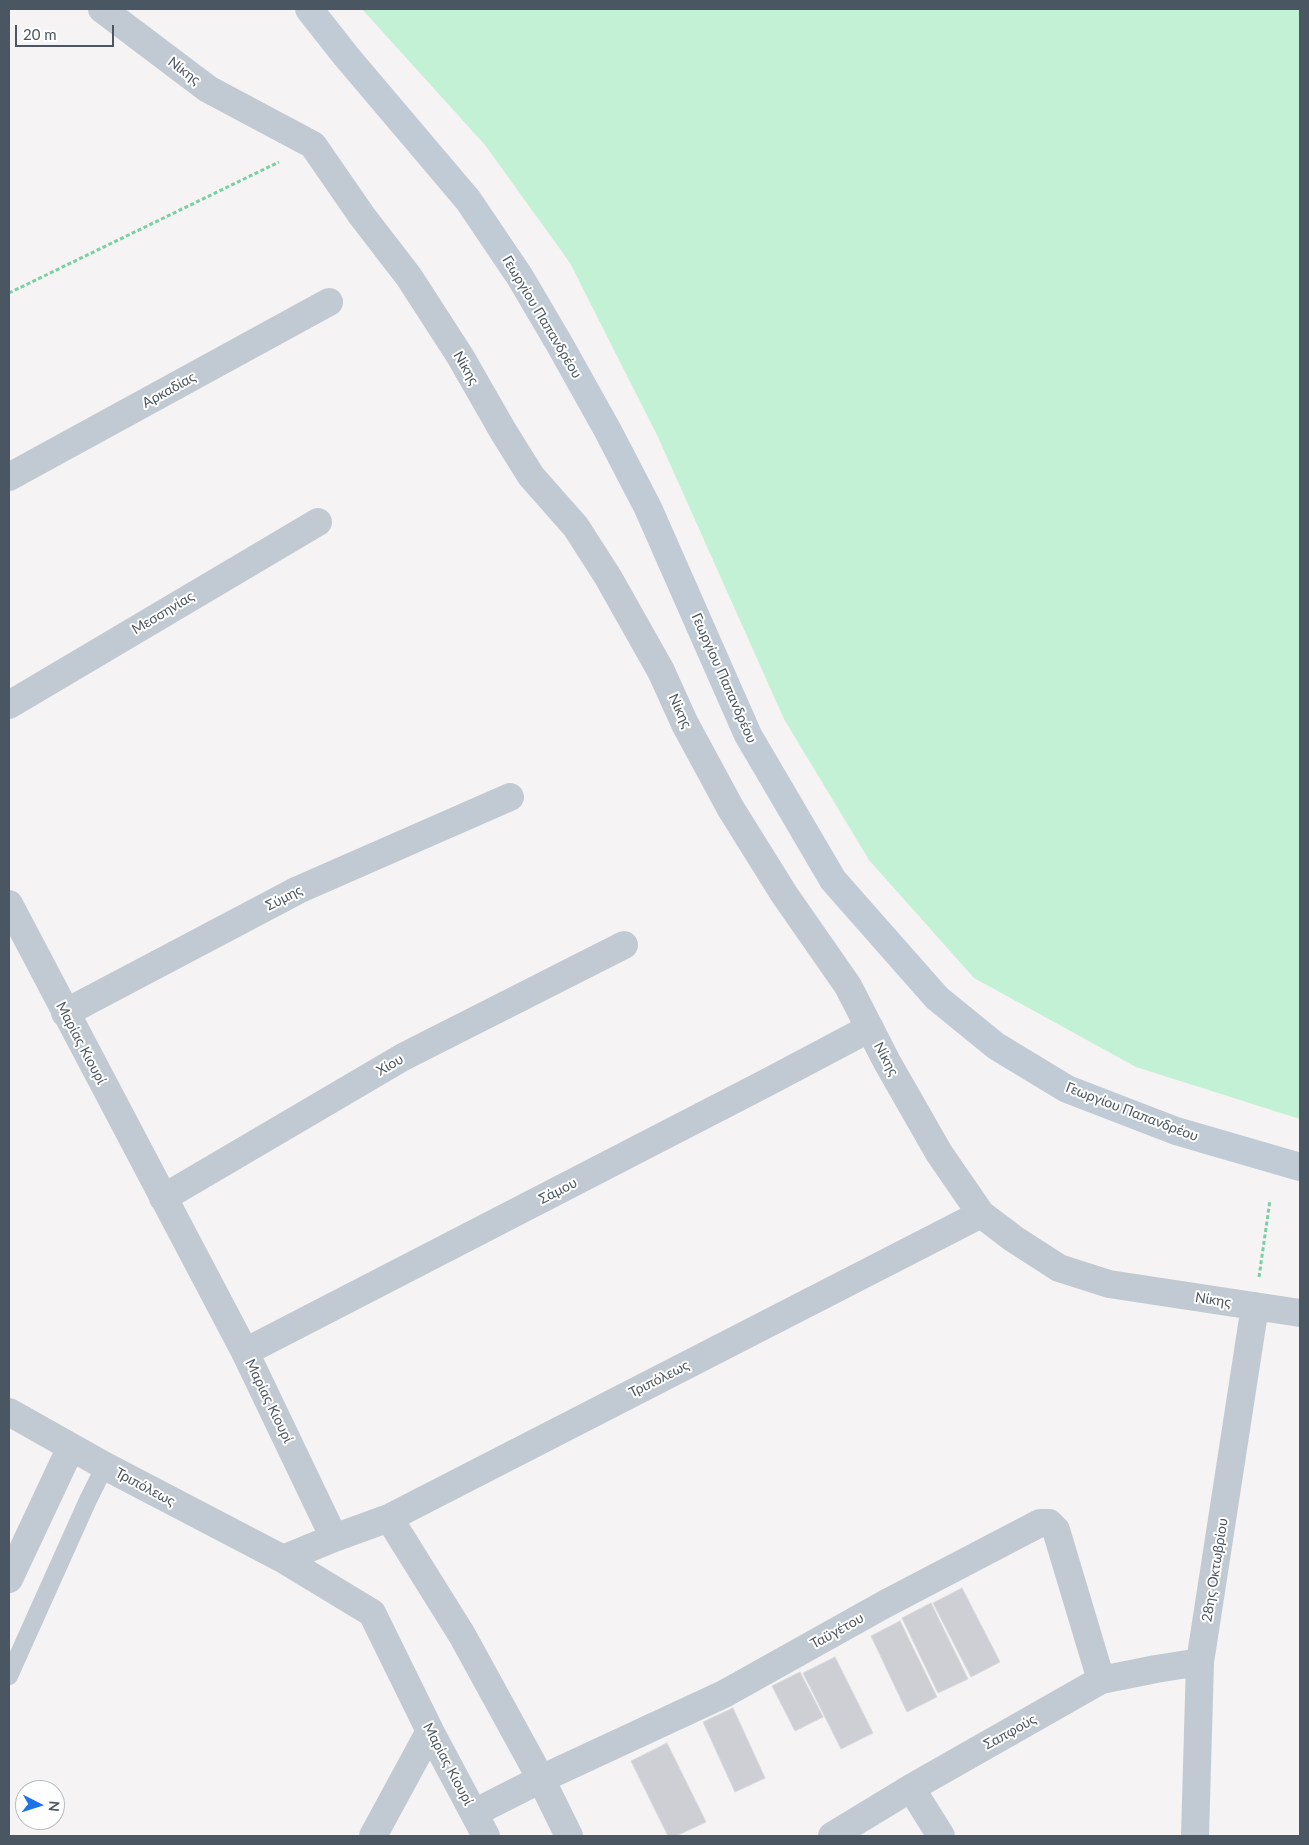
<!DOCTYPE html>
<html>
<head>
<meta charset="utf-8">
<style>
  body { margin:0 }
  #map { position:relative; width:1309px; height:1845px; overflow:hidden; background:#f5f3f3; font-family:Lato,sans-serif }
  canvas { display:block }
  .frame { position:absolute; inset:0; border:10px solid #4a5661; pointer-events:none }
  .north { position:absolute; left:15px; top:1780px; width:50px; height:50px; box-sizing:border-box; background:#fff; border:1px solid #b7bbc0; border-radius:50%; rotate:95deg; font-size:14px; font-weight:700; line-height:20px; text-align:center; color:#4a5661 }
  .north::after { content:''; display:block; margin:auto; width:18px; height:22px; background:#1a73e8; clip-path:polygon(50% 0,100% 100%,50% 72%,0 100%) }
  .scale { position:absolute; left:15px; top:25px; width:99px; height:22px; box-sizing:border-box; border:2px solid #4a5661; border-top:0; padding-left:6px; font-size:15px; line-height:18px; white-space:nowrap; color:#4a5661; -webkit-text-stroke:4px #fff; paint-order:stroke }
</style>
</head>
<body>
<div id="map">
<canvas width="1309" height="1845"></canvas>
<div class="frame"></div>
<div class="north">N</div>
<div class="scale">20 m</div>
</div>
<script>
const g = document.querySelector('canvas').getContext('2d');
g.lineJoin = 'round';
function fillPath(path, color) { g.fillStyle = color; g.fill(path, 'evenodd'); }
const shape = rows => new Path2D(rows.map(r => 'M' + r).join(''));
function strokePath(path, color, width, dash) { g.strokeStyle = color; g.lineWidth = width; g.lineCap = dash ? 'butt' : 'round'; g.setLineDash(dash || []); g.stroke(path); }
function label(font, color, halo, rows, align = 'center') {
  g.font = font + ' Lato,sans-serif'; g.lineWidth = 4; g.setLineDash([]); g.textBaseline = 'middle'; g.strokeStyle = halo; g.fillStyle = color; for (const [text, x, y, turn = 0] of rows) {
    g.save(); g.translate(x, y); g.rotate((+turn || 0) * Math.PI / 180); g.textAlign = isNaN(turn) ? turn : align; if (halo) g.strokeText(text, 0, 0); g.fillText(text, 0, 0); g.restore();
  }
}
const green = shape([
  [362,9,1300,9,1300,1119,1136,1067,974,978,869,860,784,719,658,437,570,263,485,145]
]);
const building = shape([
  [962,1588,1000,1662,971,1677,933,1603,962,1588],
  [931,1603,968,1679,938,1693,902,1618,931,1603],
  [900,1621,937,1697,907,1712,871,1636,900,1621],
  [835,1657,873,1733,841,1749,803,1673,835,1657],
  [800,1672,823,1717,795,1731,772,1686,800,1672],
  [733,1708,765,1778,735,1792,703,1722,733,1708],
  [667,1743,706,1822,676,1836,668,1836,631,1761,667,1743]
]);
const path = shape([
  [9,293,279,162],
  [1259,1277,1270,1200]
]);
const lane = shape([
  [9,1676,88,1500,105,1466]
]);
const street = shape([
  [102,9,208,89,313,145,362,216,409,277,460,356,503,431,531,476,576,527,608,577,661,671,685,724,731,809,784,894,848,986,887,1062,939,1153,981,1214,1014,1239,1059,1268,1109,1284,1300,1313],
  [9,477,329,302],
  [9,705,318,522],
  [9,904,245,1352,334,1538,283,1559],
  [65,1013,298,890,510,797],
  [163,1198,403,1057,624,945],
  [245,1352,766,1083,870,1028],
  [9,1412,105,1466,283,1559,372,1613,430,1731,486,1836],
  [389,1518,462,1635,541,1779,569,1836],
  [334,1538,389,1518,981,1214],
  [9,1579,71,1447],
  [911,1788,941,1836],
  [474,1813,541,1779,724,1694,885,1604,1040,1523,1049,1523,1056,1530,1101,1680],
  [373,1836,430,1731],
  [832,1836,911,1788,1101,1680,1156,1669,1200,1662],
  [1195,1836,1200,1662,1255,1306]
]);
const secondary = shape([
  [309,9,346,56,468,200,520,277,560,345,608,431,648,508,748,735,833,880,937,998,996,1046,1067,1089,1176,1131,1300,1167]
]);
const streetNames = [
  ["Νίκης",184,71,37],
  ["Γεωργίου Παπανδρέου",542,317,59],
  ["Νίκης",466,368,60],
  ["Αρκαδίας",169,390,-29],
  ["Μεσσηνίας",163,613,-31],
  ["Γεωργίου Παπανδρέου",724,678,66],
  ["Νίκης",680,711,65],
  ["Σύμης",284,898,-27],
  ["Μαρίας Κιουρί",81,1043,62],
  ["Νίκης",886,1059,62],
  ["Χίου",390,1065,-30],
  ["Γεωργίου Παπανδρέου",1132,1112,21],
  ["Σάμου",558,1191,-27],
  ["Νίκης",1213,1300,9],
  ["Τριπόλεως",659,1379,-27],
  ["Μαρίας Κιουρί",269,1401,64],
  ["Τριπόλεως",145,1487,28],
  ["28ης Οκτωβρίου",1215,1570,-81],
  ["Ταϋγέτου",837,1631,-29],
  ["Σαπφούς",1010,1732,-29],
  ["Μαρίας Κιουρί",448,1764,62]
];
fillPath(green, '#c3f1d5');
fillPath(building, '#cdcfd5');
strokePath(building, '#d7d9de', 1);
strokePath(path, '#7ad0a6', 3, [4, 2.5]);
strokePath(lane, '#c1cad2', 18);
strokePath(street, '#c1cad2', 28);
strokePath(secondary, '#c1cbd6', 28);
label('14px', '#4a5661', '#fff', streetNames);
</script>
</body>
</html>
